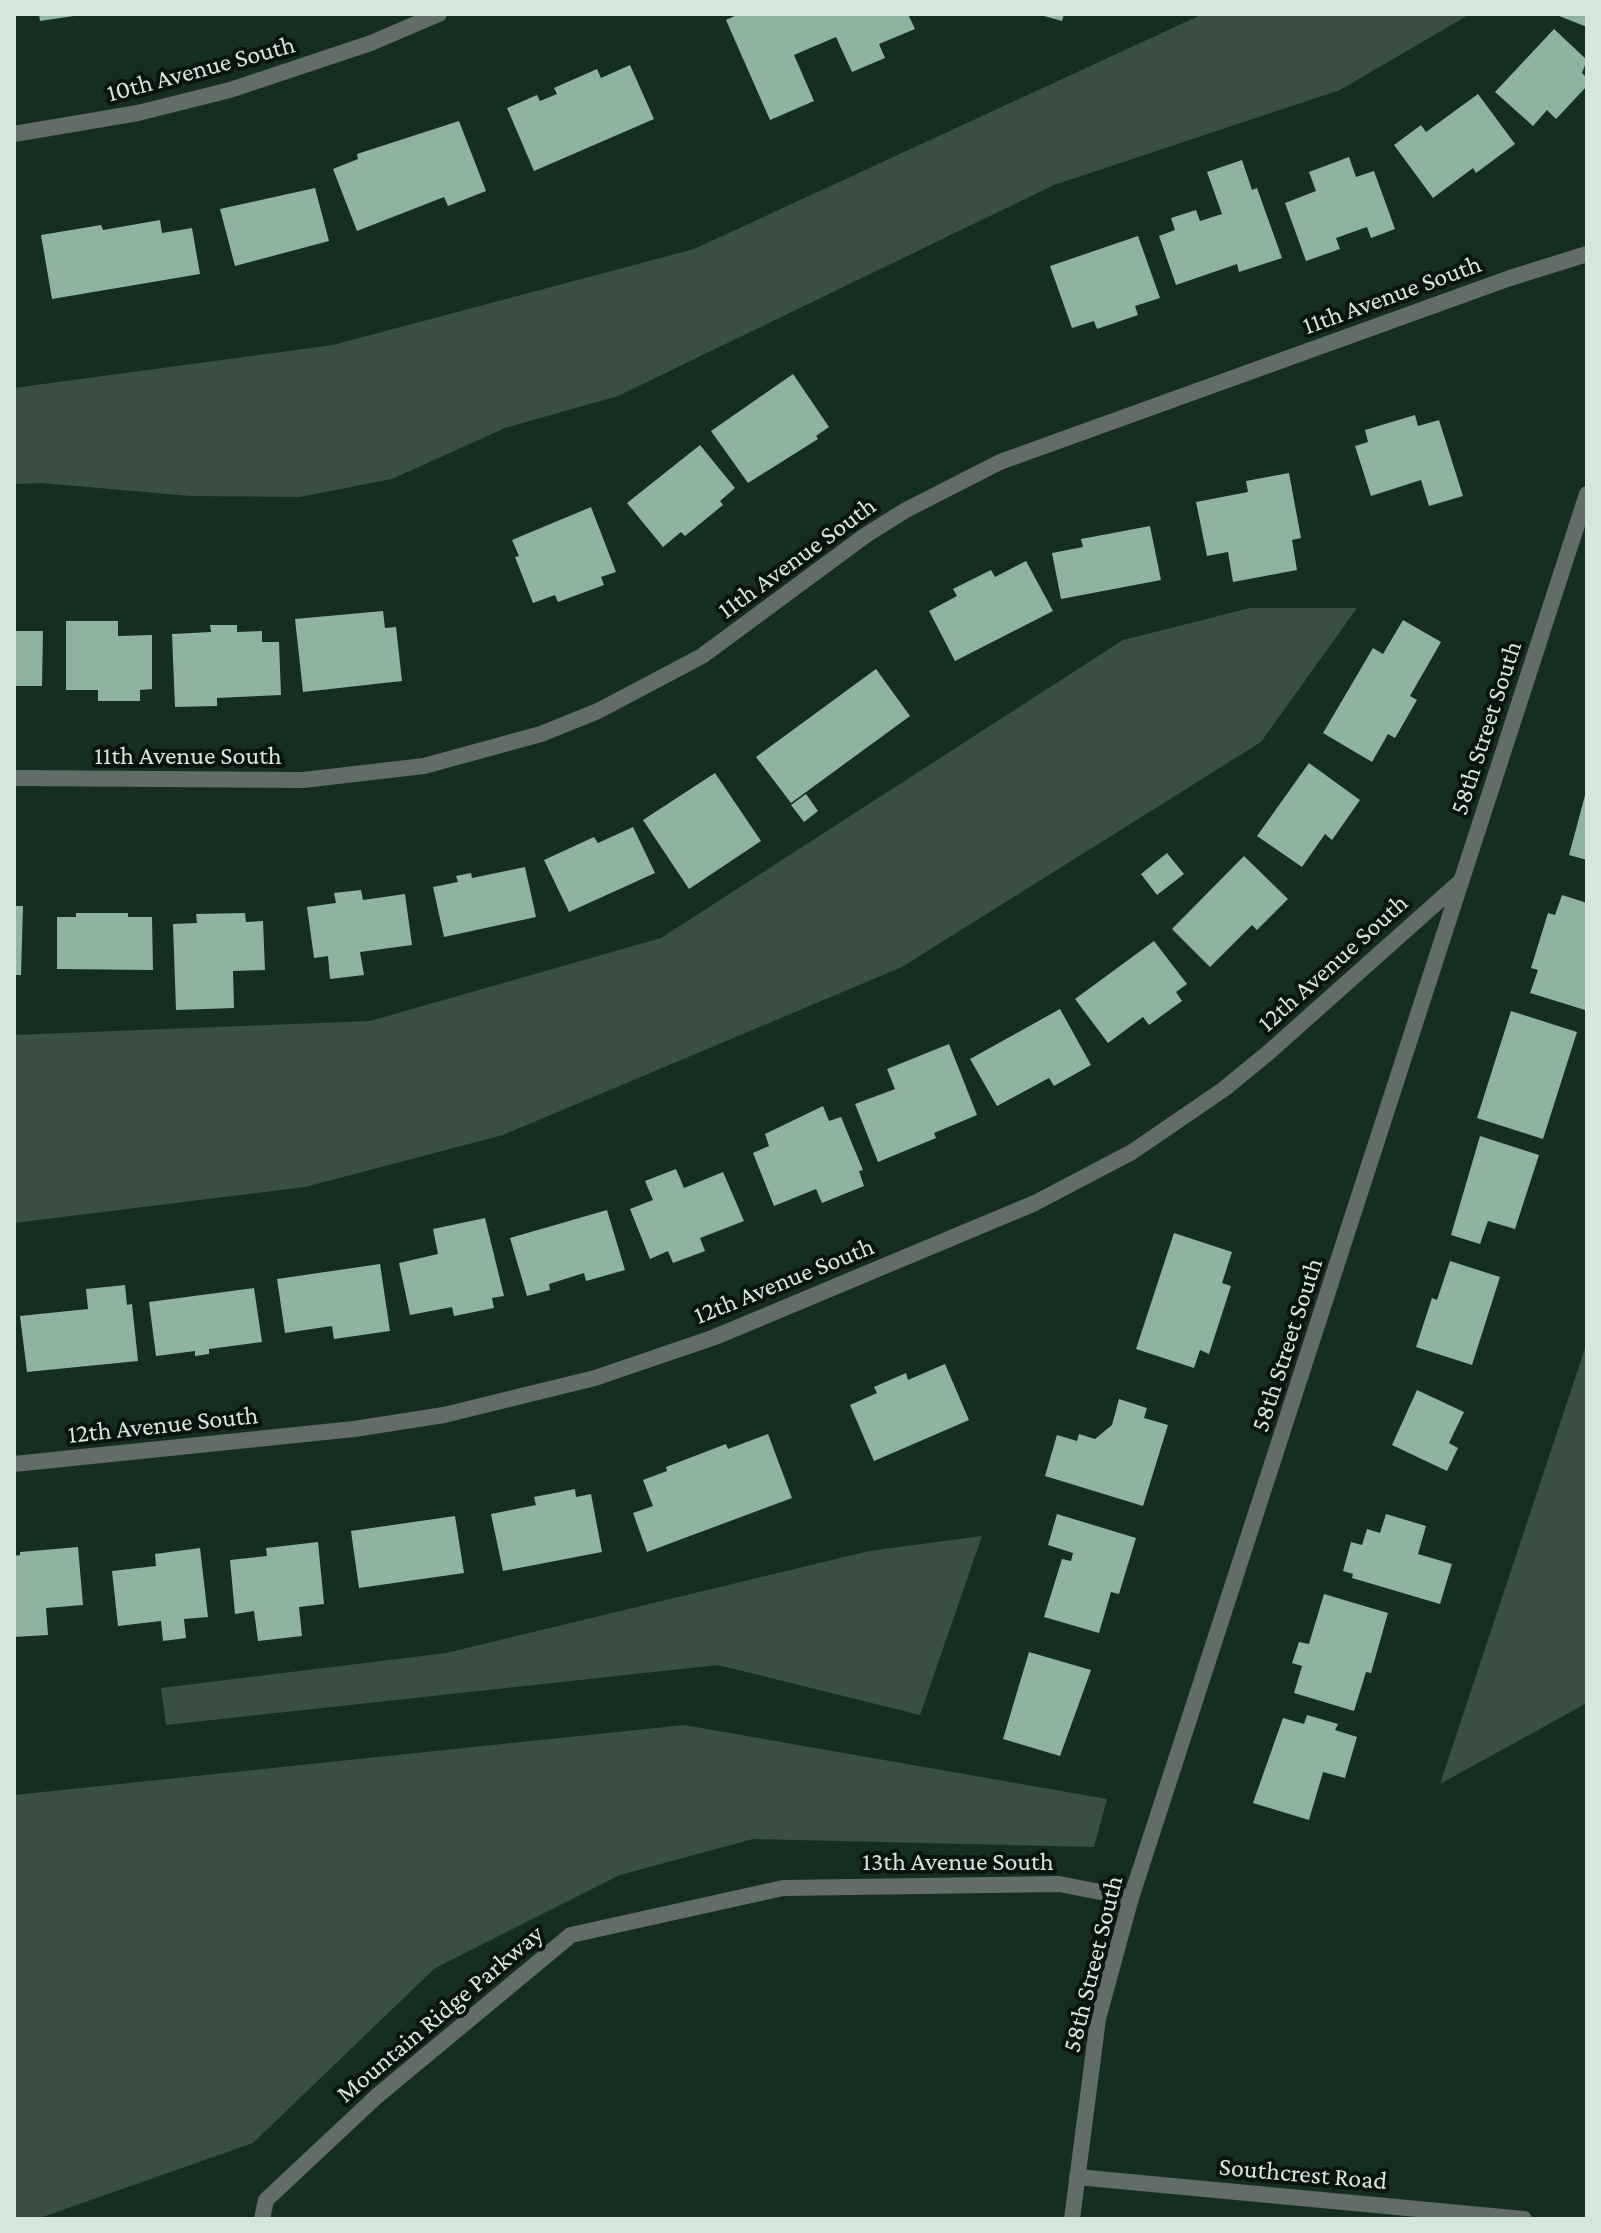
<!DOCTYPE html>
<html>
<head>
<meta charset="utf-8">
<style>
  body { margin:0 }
  #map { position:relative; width:1601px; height:2233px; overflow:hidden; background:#162e22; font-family:"Crimson Pro",serif }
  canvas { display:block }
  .frame { position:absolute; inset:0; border:16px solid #d7e6dd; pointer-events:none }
</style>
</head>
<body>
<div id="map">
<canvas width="1601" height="2233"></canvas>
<div class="frame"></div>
</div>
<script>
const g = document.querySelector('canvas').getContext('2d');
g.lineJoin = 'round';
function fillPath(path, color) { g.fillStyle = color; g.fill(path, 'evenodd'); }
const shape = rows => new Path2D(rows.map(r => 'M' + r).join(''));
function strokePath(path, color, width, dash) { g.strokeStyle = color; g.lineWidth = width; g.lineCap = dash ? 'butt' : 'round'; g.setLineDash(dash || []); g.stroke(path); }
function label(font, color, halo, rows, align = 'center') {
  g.font = font + ' "Crimson Pro",serif'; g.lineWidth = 8; g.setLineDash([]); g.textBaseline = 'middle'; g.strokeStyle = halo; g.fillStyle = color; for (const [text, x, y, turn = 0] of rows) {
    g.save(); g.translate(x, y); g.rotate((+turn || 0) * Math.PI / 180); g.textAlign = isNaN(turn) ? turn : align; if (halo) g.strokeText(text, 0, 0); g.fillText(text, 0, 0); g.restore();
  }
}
const green = shape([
  [1203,14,1470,14,1340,90,1054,185,618,396,505,428,392,479,300,497,190,496,41,483,14,484,14,388,333,345,694,249],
  [1250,608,1357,608,1261,742,902,967,503,1135,305,1187,14,1223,14,1035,370,1021,661,938,1123,640],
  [1587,1342,1587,1703,1440,1784],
  [982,1536,920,1715,718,1665,166,1725,161,1688,446,1653,869,1551],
  [684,1725,1107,1799,1094,1847,753,1839,620,1875,435,1968,253,2143,37,2219,14,2219,14,1795]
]);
const building = shape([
  [39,14,74,14,74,16,40,21],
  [739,14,908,14,915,29,879,44,885,58,852,72,836,37,794,55,814,101,770,120,726,20],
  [1037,14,1064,14,1062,21],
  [1554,14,1587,14,1587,27],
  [1554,29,1587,60,1582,73,1587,78,1587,86,1556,119,1547,110,1533,126,1495,92],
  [630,65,654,119,534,171,507,108,537,95,540,101,557,94,554,88,597,69,601,78],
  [1478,94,1515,144,1476,173,1473,168,1433,198,1394,145,1421,125,1426,132],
  [459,121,486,191,448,206,444,197,357,231,333,169,358,159,357,154],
  [1349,157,1356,177,1374,171,1395,229,1371,238,1367,227,1336,238,1340,249,1306,261,1285,203,1316,191,1309,172],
  [1242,160,1252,190,1257,188,1282,258,1239,272,1237,264,1176,285,1159,236,1175,230,1171,218,1196,210,1200,221,1222,214,1207,172],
  [315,188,329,241,235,266,220,209],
  [160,220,162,233,192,228,200,274,52,299,41,235,101,225,103,230],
  [1138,236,1160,298,1135,306,1138,315,1097,329,1094,321,1072,328,1050,266],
  [793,374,829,427,816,436,818,439,748,483,711,431],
  [1415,415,1418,426,1439,420,1463,496,1429,506,1421,480,1371,496,1355,446,1368,442,1365,430],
  [700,445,735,488,720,501,723,505,685,536,681,532,663,547,627,503],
  [1289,473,1301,538,1292,540,1297,570,1233,582,1228,552,1207,556,1196,502,1248,492,1246,481],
  [591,507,616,572,601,577,604,585,558,602,555,595,533,603,515,557,519,556,512,540],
  [1150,526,1161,580,1061,599,1052,553,1083,547,1081,539],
  [1026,561,1053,611,955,661,929,611,957,596,953,589,991,570,995,577],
  [383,611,385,628,396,627,402,681,303,692,295,619],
  [1403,620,1441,642,1410,696,1417,700,1395,738,1388,734,1372,762,1323,733,1373,648,1383,654],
  [66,621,118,621,118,636,152,635,152,689,140,690,140,701,98,701,98,690,66,690],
  [210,625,237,625,237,632,262,631,262,642,279,642,281,695,217,698,217,706,175,707,172,634,211,632],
  [14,631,43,631,42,686,14,686],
  [876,669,910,716,791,803,756,757],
  [1309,763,1360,800,1332,840,1325,834,1302,867,1257,836],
  [715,773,761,841,689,889,643,820],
  [1587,788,1587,860,1569,855],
  [806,794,818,811,804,822,791,805],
  [633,827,655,873,569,912,544,860,594,837,598,843],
  [1167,853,1184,874,1157,895,1141,874],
  [1244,856,1288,899,1257,930,1252,925,1210,967,1172,929],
  [525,867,536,917,444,937,433,887,458,882,456,876,471,873,472,878],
  [361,890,363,900,405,894,412,945,360,952,364,975,330,979,328,956,314,958,307,907,336,903,334,893],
  [1562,895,1587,903,1585,1010,1530,993,1538,970,1531,968,1548,913,1555,915],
  [14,906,23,906,21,975,14,975],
  [76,913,128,913,128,917,152,917,153,970,57,969,57,917,76,917],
  [245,913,246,922,263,921,265,970,233,971,234,1008,176,1010,173,924,197,923,196,914],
  [1154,941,1187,984,1176,992,1182,1001,1149,1025,1143,1017,1108,1043,1075,999],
  [1060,1009,1091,1065,1054,1086,1049,1078,997,1106,970,1059],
  [1511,1011,1577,1032,1543,1139,1477,1118],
  [949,1044,977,1115,934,1133,936,1138,878,1162,855,1104,895,1089,887,1069],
  [823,1106,829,1121,841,1117,863,1170,859,1171,864,1186,822,1203,816,1189,774,1206,753,1153,769,1146,765,1134],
  [1480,1136,1539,1155,1515,1229,1488,1221,1480,1244,1451,1235],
  [676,1169,684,1188,723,1172,744,1221,700,1238,705,1251,673,1263,668,1251,650,1259,630,1209,653,1200,645,1181],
  [607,1210,625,1270,586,1281,584,1273,549,1284,550,1290,527,1296,510,1238],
  [485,1218,504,1296,492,1298,494,1308,454,1316,452,1307,410,1315,399,1263,438,1254,433,1229],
  [1174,1233,1232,1252,1222,1283,1231,1286,1209,1354,1200,1350,1194,1368,1136,1349],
  [1450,1261,1500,1277,1472,1365,1416,1347,1432,1298,1437,1300],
  [380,1264,390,1331,334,1339,332,1326,285,1333,277,1279],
  [125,1285,127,1305,132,1304,138,1361,27,1372,20,1316,88,1309,86,1289],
  [254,1288,262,1342,209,1349,209,1354,195,1356,195,1351,156,1356,149,1302],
  [945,1364,969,1420,874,1461,850,1405,877,1393,874,1387,906,1373,908,1380],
  [1417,1390,1464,1412,1449,1443,1458,1448,1447,1471,1392,1445],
  [1119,1399,1147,1408,1144,1418,1168,1425,1143,1506,1045,1476,1057,1435,1077,1441,1079,1434,1095,1439,1112,1425],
  [768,1434,792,1498,647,1552,633,1513,653,1506,643,1480,667,1471,666,1467,726,1444,728,1449],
  [575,1489,576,1497,591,1494,602,1552,503,1571,491,1514,536,1505,534,1497],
  [1057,1514,1136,1538,1119,1594,1111,1592,1099,1633,1044,1617,1062,1559,1071,1561,1073,1553,1048,1545],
  [1386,1514,1426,1526,1418,1554,1452,1564,1440,1604,1352,1578,1353,1574,1343,1571,1351,1542,1362,1545,1367,1529,1380,1533],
  [455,1516,464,1573,359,1588,351,1531],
  [318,1542,324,1604,299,1607,302,1636,258,1641,254,1611,235,1614,230,1560,267,1556,266,1548],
  [78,1547,83,1605,46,1608,48,1635,14,1637,14,1556,20,1555,20,1552],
  [200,1548,208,1617,184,1619,186,1638,163,1641,161,1621,118,1626,112,1571,156,1566,155,1554],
  [1324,1594,1388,1613,1371,1673,1366,1672,1354,1711,1294,1693,1302,1666,1292,1663,1299,1642,1309,1644],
  [1029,1652,1091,1670,1060,1756,1003,1739],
  [1307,1715,1338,1724,1335,1730,1357,1737,1345,1778,1323,1772,1309,1820,1253,1803,1283,1718,1304,1724]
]);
const minor = shape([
  [14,134,138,113,230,90,371,43,439,14],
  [14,778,303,780,424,766,541,734,598,711,702,656,866,535,906,510,1000,462,1510,278,1587,254],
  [1077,2177,1524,2219],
  [262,2219,266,2200,377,2096,571,1935,783,1888,1059,1884,1131,1898]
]);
const tertiary = shape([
  [14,1464,354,1429,444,1415,595,1378,715,1337,1035,1203,1132,1152,1224,1089,1268,1053,1461,881],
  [1072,2219,1098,2019,1131,1898,1587,494]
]);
const streetNames = [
  ["10th Avenue South",201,69,-15],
  ["11th Avenue South",1392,295,-20],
  ["11th Avenue South",797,558,-36],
  ["58th Street South",1486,728,-72],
  ["11th Avenue South",188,756],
  ["12th Avenue South",1333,963,-42],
  ["12th Avenue South",784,1281,-22],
  ["58th Street South",1287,1345,-72],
  ["12th Avenue South",163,1425,-6],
  ["13th Avenue South",958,1862],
  ["58th Street South",1093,1964,-76],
  ["Mountain Ridge Parkway",440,2014,-40],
  ["Southcrest Road",1303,2174,5]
];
fillPath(green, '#3a4e43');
fillPath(building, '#8eb39e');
strokePath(minor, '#626d67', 16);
strokePath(tertiary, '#626d67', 16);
label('26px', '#d7e6dd', '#0a140e', streetNames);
</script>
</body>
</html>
